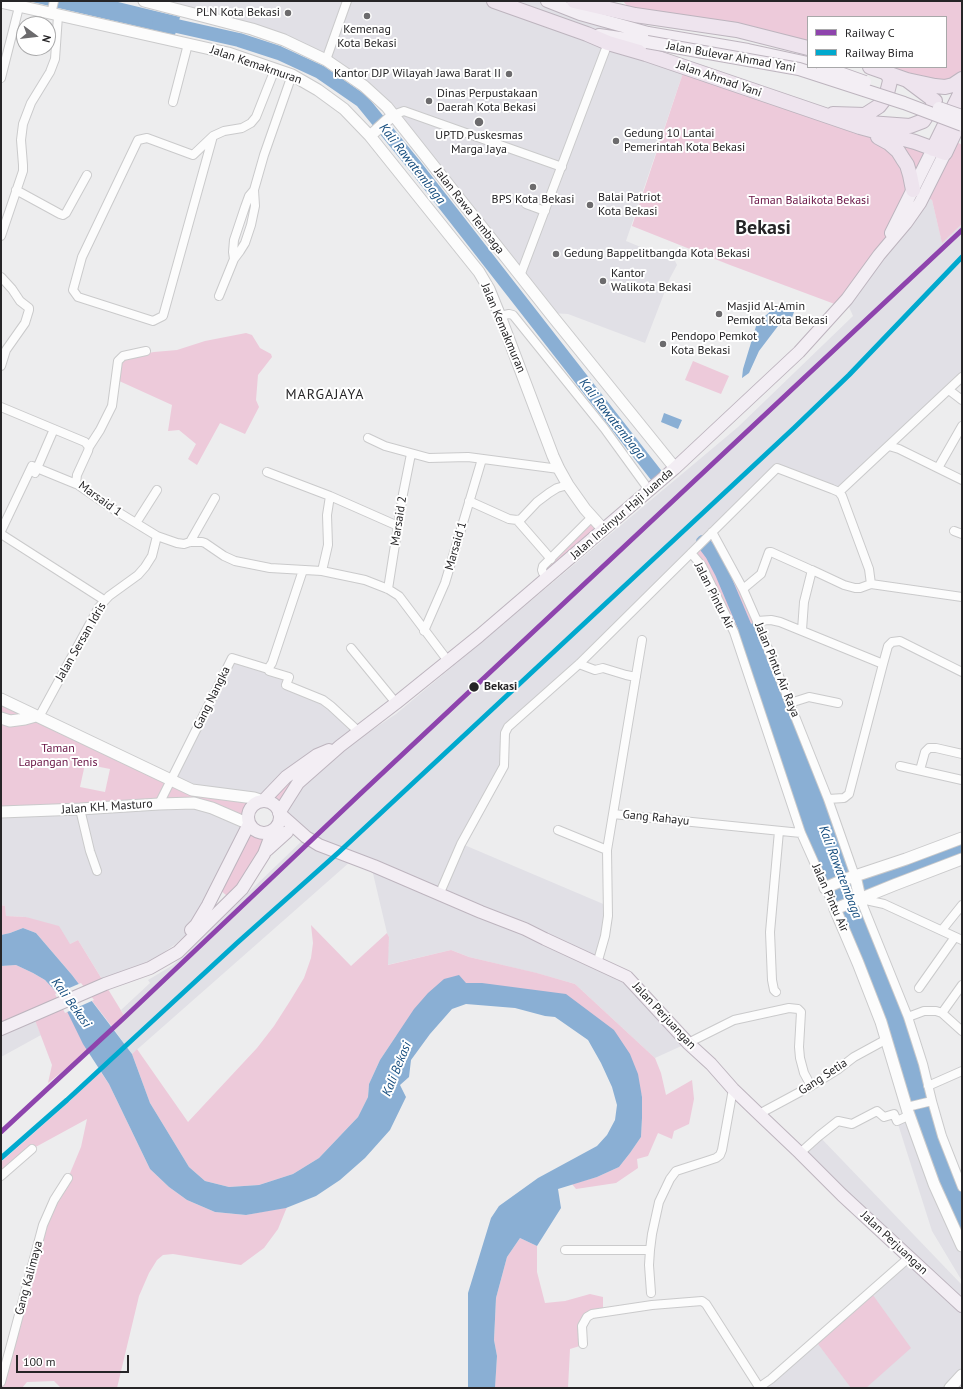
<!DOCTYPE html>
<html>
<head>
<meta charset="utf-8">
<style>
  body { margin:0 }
  #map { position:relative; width:963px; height:1389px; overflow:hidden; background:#ededee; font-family:"PT Sans",sans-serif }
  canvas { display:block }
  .frame { position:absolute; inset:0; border:2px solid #262527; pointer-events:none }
  .legend { position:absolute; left:807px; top:16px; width:140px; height:52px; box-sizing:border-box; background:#fff; border:1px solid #a8a8a9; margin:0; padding:5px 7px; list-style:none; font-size:12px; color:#262527 }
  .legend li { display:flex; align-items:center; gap:8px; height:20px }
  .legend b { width:20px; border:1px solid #a8a8a9 }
  .north { position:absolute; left:16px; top:16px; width:40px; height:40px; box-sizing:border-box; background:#fff; border:1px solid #a8a8a9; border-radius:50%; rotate:105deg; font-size:11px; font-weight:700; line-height:16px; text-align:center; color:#262527 }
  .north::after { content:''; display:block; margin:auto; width:14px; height:18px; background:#6c6b6d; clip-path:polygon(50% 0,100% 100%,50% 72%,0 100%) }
  .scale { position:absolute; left:16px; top:1355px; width:113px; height:18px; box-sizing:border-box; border:2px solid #262527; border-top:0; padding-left:5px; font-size:12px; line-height:14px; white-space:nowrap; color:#262527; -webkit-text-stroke:3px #fff; paint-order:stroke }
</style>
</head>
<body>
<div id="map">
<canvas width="963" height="1389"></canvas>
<div class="frame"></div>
<ul class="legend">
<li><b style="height:5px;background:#8e44ad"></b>Railway C</li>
<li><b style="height:5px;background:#00a9ce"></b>Railway Bima</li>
</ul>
<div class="north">N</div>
<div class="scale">100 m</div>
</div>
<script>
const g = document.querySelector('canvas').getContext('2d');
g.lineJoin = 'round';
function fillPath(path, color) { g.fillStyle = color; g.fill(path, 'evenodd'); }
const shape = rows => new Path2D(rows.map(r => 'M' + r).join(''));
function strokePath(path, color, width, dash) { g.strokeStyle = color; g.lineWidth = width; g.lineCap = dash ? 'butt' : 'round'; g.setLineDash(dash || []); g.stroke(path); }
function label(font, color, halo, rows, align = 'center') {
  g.font = font + ' "PT Sans",sans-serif'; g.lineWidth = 4; g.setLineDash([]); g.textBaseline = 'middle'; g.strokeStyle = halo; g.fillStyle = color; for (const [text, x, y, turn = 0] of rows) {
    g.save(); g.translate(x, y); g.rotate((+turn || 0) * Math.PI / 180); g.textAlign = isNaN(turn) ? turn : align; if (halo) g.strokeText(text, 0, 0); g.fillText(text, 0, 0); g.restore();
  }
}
const built = shape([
  [144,1,616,1,608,43,685,67,626,241,675,261,677,265,670,278,645,343,568,314,551,313,364,86,284,40],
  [923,196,932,200,942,242,962,224,962,380,838,492,785,472,778,464,508,727,504,761,462,844,608,906,597,964,627,977,688,1043,655,1058,575,984,540,974,469,957,451,950,387,965,389,937,387,933,371,865,359,854,132,1054,113,1028,125,1017,121,1010,150,983,148,980,173,965,306,837,279,813,318,766,396,714,738,427,853,316,846,300],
  [232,658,289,677,286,686,323,700,359,732,263,801,171,781],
  [194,803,249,824,188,933,174,945,149,963,105,984,78,940,70,944,26,917,6,916,5,906,1,905,1,815],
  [33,1015,41,1035,1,1057,1,1029],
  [910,1115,962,1246,962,1281,932,1231,897,1121],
  [819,1136,962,1285,962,1388,758,1388,908,1257,800,1153]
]);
const green = shape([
  [623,1,962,1,962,79,953,85,870,67,946,67,946,17,808,17,808,48,635,15],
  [685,67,933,149,879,255,840,306,730,265,632,226],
  [952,139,962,145,962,224,942,243,932,200,923,196],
  [246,333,252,335,260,348,271,354,272,357,258,375,256,400,259,407,245,434,220,423,197,465,188,459,196,444,179,430,168,431,172,405,117,380,119,364,130,356,154,352,177,350,205,341],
  [693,361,729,376,721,394,685,380],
  [592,517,603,529,548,577,543,566],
  [712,532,757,621,734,632,691,553],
  [1,699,171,781,263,801,317,755,278,810,273,803,268,801,256,803,249,810,248,818,253,829,262,833,270,832,234,897,226,895,220,890,249,824,212,808,1,812],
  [85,764,110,769,105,792,80,787],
  [1,905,5,906,6,916,26,917,59,926,70,944,78,940,125,1017,113,1028,72,975,36,933,23,928,10,933,1,935],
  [311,925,351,966,387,933,389,937,388,965,451,950,469,957,537,973,575,984,655,1058,661,1073,666,1095,692,1080,694,1099,689,1124,674,1131,672,1139,658,1133,648,1156,637,1159,638,1168,616,1183,576,1189,572,1184,597,1177,619,1167,630,1153,641,1137,642,1118,642,1096,614,1030,466,983,396,1036,380,1060,369,1084,368,1097,358,1117,319,1158,293,1174,259,1185,229,1187,205,1181,189,1167,150,1103,132,1054,137,1049,188,1122,257,1048,274,1026,290,1001,304,978,311,958,313,943],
  [16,965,33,973,45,980,59,995,88,1051,48,1083,52,1065,33,1015,1,1029,1,966],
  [98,1068,109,1084,150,1169,169,1187,187,1200,215,1212,246,1215,287,1207,278,1229,264,1248,241,1265,173,1254,163,1255,157,1260,149,1273,139,1296,117,1388,61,1388,54,1381,27,1382,22,1388,1,1388,1,1382,43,1225,68,1178,81,1147,87,1119,32,1149,1,1176,1,1162,71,1100],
  [520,1238,537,1246,537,1272,545,1303,565,1301,590,1294,603,1297,603,1312,587,1318,583,1345,570,1349,568,1388,495,1388,497,1356,494,1340,496,1298,507,1257],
  [870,1291,911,1348,866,1388,851,1388,815,1340]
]);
const water = shape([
  [28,1,114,1,180,17,175,35],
  [789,302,794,312,790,323,778,326,759,351,749,373,742,378,743,369,757,323,780,303],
  [664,413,682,420,678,429,661,422],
  [757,621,855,876,962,838,962,859,860,899,908,1017,962,1186,962,1246,887,1039,801,833,734,632],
  [23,928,36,933,72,975,132,1054,150,1103,189,1167,205,1181,229,1187,259,1185,293,1174,319,1158,358,1117,368,1097,369,1084,380,1060,414,1009,428,993,444,979,459,975,466,983,482,983,566,994,614,1030,630,1054,638,1074,642,1097,642,1118,641,1137,630,1153,619,1167,597,1177,558,1189,561,1208,537,1246,520,1238,507,1257,496,1298,494,1340,497,1356,495,1388,468,1388,468,1293,491,1218,499,1206,538,1178,597,1146,607,1135,615,1120,617,1105,612,1087,601,1063,588,1040,555,1017,545,1016,515,1008,466,1004,452,1009,430,1034,411,1060,409,1077,400,1085,406,1097,390,1130,365,1158,340,1180,316,1196,286,1208,246,1215,215,1212,187,1200,169,1187,150,1169,109,1084,83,1044,59,995,45,980,33,973,16,965,1,966,1,935,10,933]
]);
const pier = shape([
  [81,983,94,1000,65,1013,55,994]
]);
const river = shape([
  [159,22,239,40,279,53,320,72,362,101,415,166,656,475],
  [703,542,712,554,722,573,752,644]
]);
const street = shape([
  [51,14,54,1],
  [326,60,347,1],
  [1,78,19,7],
  [173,102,188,44],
  [393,115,404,111,562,167],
  [213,136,163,316,153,321,78,297,73,290,82,257,138,140,147,138,193,155,213,136,224,131,242,128,251,123,256,117,275,69],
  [16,190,60,214,63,215,66,213,87,175],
  [526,204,545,211],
  [1,236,23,171,23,165,21,140,23,124,31,103,50,72,55,59,58,16],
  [234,259,240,251,245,243,251,225,255,206,254,190],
  [520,276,608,43],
  [1,277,12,289,20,301,29,308,29,310,25,323,6,350,1,366],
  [219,296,234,259,233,252,234,240,245,207,249,196,254,190,264,155,292,75],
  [500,316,509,314,513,315,604,428,649,490],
  [146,351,123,356,118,361,112,406,100,430,89,447,88,451,77,475,76,483,78,485,113,509,157,536,177,543,184,544,190,542,202,542,205,543,224,556,235,561,270,568,322,571,365,580,388,589,399,596,448,661],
  [949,390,962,400],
  [1,407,85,442,89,447],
  [368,438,385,446,429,458,468,457,559,469],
  [889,446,899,449,962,480],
  [938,468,962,426],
  [267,472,330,496,398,526],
  [35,473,54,429],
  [839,492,962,377],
  [469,501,509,519,517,520,521,519,537,502,549,493,557,488,568,485],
  [517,520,551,559],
  [136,523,157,490],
  [1,531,32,466,76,484],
  [954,531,962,534],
  [712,532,743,589,757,621,828,799,855,876],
  [1,534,104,600],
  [190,542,215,498],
  [691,553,702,566,734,632,801,833,835,909],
  [322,571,328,545,327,515,330,496],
  [548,577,543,573,542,570,543,566,592,517],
  [388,589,403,494,411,454],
  [743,589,761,574,769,552,771,552,809,569],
  [757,621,771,620,780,622,883,664],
  [802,630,804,602,812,570,844,585,855,588,860,588,871,584,962,597],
  [424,631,445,583,482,459],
  [351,648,396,703],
  [579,664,595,670,603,668,626,675,636,677],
  [268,669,272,663,303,570],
  [790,703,809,697,838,703],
  [39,717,99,607,109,596,138,575,145,567,152,556,157,536],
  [900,766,962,780],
  [920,770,925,752,929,748,936,748,962,754],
  [828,799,844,798,849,794,883,664,888,646,892,642,900,641,962,672],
  [159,804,232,658,268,669,269,671,289,677,286,685,323,700,331,706,359,732],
  [80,809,90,851,97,871],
  [613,814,801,833],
  [558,830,607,850],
  [439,895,461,844,504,766,505,733,508,727,579,664,777,468,832,489,839,492,842,496,869,569,871,584],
  [860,898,908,1017,923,1064,932,1101,942,1136,962,1187],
  [861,899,884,904,962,940],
  [942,930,962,905],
  [597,964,605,936,608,916,607,850,642,640],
  [919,988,955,937],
  [776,992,774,990,772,980,770,932,779,831],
  [942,1013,962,985],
  [908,1017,924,1011,936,1011,942,1013,962,1031],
  [688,1043,734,1020,789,1008,798,1009,801,1012,799,1047,800,1058,804,1073,811,1086],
  [928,1086,962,1071],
  [907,1107,932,1101],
  [759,1114,811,1086,837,1070,854,1057,887,1039],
  [800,1153,819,1136,838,1121,852,1124,877,1111,884,1117,894,1114,897,1121,910,1115],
  [1,1176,32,1149],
  [565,1250,650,1250],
  [651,1293,649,1265,650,1250,652,1234,659,1202,670,1179,676,1171,707,1161,716,1158,720,1155,722,1150,733,1089],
  [583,1344,582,1326,587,1317,592,1314,652,1305,702,1301,706,1304,759,1387],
  [1,1382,43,1225,54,1200,68,1178],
  [758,1388,771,1379,904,1262,908,1256]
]);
const secondary = shape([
  [144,1,252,29,284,40,326,60,364,86,387,107,553,317,675,468],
  [1,2,228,53,292,75,318,90,344,109,370,136,479,272,489,289,500,316,553,456,559,469,568,485,585,509,603,529],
  [370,136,393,115],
  [1,699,192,790,254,798,263,801],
  [1,718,10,721,25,719,36,716],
  [1,812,80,809,159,804,194,803,212,808,249,824],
  [962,859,894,885,835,909,858,963,881,1022,908,1112,934,1184,962,1246],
  [855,876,860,898],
  [825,888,843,880,906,859,962,838],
  [950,1388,962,1375]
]);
const primary = shape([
  [547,1,580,14,648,33,748,50,808,63],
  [599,35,647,42],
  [945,153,920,203,906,223,879,255,847,299,799,352,675,468,479,636,396,703,340,746,298,783,279,813,306,837,319,845,374,866,481,912,525,929,545,939,627,977,688,1043,711,1064,733,1089,759,1114,800,1153,842,1195,962,1306],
  [891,233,933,149],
  '248 817a16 16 0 1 1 32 0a16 16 0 1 1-32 0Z',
  [263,801,286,777,317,755,329,750],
  [267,850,287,832],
  [191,930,196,925,208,905,249,824],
  [1,1029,105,984,150,968,178,952,242,889,264,854,273,830]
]);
const highway = shape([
  [494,1,587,34,608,43,646,54,860,127,915,142,945,153,962,117],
  [574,1,635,15,737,30,808,48],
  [870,67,907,80,935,86,945,87,953,85,962,79],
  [833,114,865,115,879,106,886,97,890,81,889,76,885,72],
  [869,123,910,126,923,121,935,103,935,101,907,80],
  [878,137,889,143,898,151,903,159,907,165,910,175,913,190],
  [933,149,962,90]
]);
const primaryBridge = shape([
  [647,42,799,69,904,103,962,125],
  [823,67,865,82],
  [939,108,962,116]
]);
const rail1 = shape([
  [1,1132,125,1017,358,796,962,230]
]);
const rail2 = shape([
  [1,1158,67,1100,237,943,339,852,794,428,849,375,962,257]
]);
const markers = [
  [288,13,4,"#6c6b6d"],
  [367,16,4,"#6c6b6d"],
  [509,74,4,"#6c6b6d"],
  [429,101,4,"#6c6b6d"],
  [479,122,5,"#6c6b6d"],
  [616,141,4,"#6c6b6d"],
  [533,187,4,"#6c6b6d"],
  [590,205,4,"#6c6b6d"],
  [556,254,4,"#6c6b6d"],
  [603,281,4,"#6c6b6d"],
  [719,314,4,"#6c6b6d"],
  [663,344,4,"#6c6b6d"],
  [474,687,5.5,"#262527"]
];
const poiNames = [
  ["PLN Kota Bekasi",280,13,"right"],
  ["Kemenag",367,30,"center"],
  ["Kota Bekasi",367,44,"center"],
  ["Kantor DJP Wilayah Jawa Barat II",501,74,"right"],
  ["Dinas Perpustakaan",437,94],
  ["Daerah Kota Bekasi",437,108],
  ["Gedung 10 Lantai",624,134],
  ["Pemerintah Kota Bekasi",624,148],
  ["UPTD Puskesmas",479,136,"center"],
  ["Marga Jaya",479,150,"center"],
  ["Balai Patriot",598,198],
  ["Kota Bekasi",598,212],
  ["BPS Kota Bekasi",533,200,"center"],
  ["Gedung Bappelitbangda Kota Bekasi",564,254],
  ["Kantor",611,274],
  ["Walikota Bekasi",611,288],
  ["Masjid Al-Amin",727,307],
  ["Pemkot Kota Bekasi",727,321],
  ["Pendopo Pemkot",671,337],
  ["Kota Bekasi",671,351]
];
const streetNames = [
  ["Jalan Bulevar Ahmad Yani",731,57,10],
  ["Jalan Kemakmuran",256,65,19],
  ["Jalan Ahmad Yani",719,79,19],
  ["Jalan Rawa Tembaga",469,211,52],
  ["Jalan Kemakmuran",503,328,67],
  ["Marsaid 1",100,499,36],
  ["Jalan Insinyur Haji Juanda",622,514,-41],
  ["Marsaid 2",399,521,-81],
  ["Marsaid 1",456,546,-74],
  ["Jalan Pintu Air",714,596,63],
  ["Jalan Sersan Idris",81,642,-60],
  ["Jalan Pintu Air Raya",777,670,68],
  ["Gang Nangka",212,698,-64],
  ["Jalan KH. Masturo",107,807,-4],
  ["Gang Rahayu",656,818,6],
  ["Jalan Pintu Air",830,898,66],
  ["Jalan Perjuangan",664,1016,47],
  ["Gang Setia",823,1077,-33],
  ["Jalan Perjuangan",894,1243,43],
  ["Gang Kalimaya",29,1278,-75]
];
const parkNames = [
  ["Taman Balaikota Bekasi",809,201],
  ["Taman",58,749],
  ["Lapangan Tenis",58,763]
];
const stopNames = [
  ["Bekasi",484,687]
];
const waterNames = [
  ["Kali Rawatembaga",412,164,52],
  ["Kali Rawatembaga",612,419,52],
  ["Kali Rawatembaga",840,872,69],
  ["Kali Bekasi",71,1003,54],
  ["Kali Bekasi",397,1069,-68]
];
const quarterNames = [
  ["MARGAJAYA",325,395]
];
const townNames = [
  ["Bekasi",763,228]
];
fillPath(built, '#e1e0e6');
fillPath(green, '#edcada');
fillPath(water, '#8aafd4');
fillPath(pier, '#ededee');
strokePath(river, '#8aafd4', 14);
strokePath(street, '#cacacb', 10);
strokePath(secondary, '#cacacb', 13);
strokePath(primary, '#bdb4be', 14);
strokePath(highway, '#bdb4be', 16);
strokePath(street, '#fcfcfc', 8);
strokePath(secondary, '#fcfcfc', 11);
strokePath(primary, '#f3eef4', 12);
strokePath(highway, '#eee4ee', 14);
strokePath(primaryBridge, '#bdb4be', 14, []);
strokePath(primaryBridge, '#f3eef4', 12);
strokePath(rail1, '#8e44ad', 5);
strokePath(rail2, '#00a9ce', 5);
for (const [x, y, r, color] of markers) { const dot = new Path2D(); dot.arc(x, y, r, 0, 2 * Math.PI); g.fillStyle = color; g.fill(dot); strokePath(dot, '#fff', 1.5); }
label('12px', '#262527', '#fff', poiNames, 'left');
label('12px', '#262527', '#fff', streetNames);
label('12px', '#681344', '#fff', parkNames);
label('bold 12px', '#262527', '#fff', stopNames, 'left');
label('italic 13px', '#144c7e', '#fff', waterNames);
g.letterSpacing = '1px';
label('14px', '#262527', '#fff', quarterNames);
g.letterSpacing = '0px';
label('bold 20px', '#262527', '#fff', townNames);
</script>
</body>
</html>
